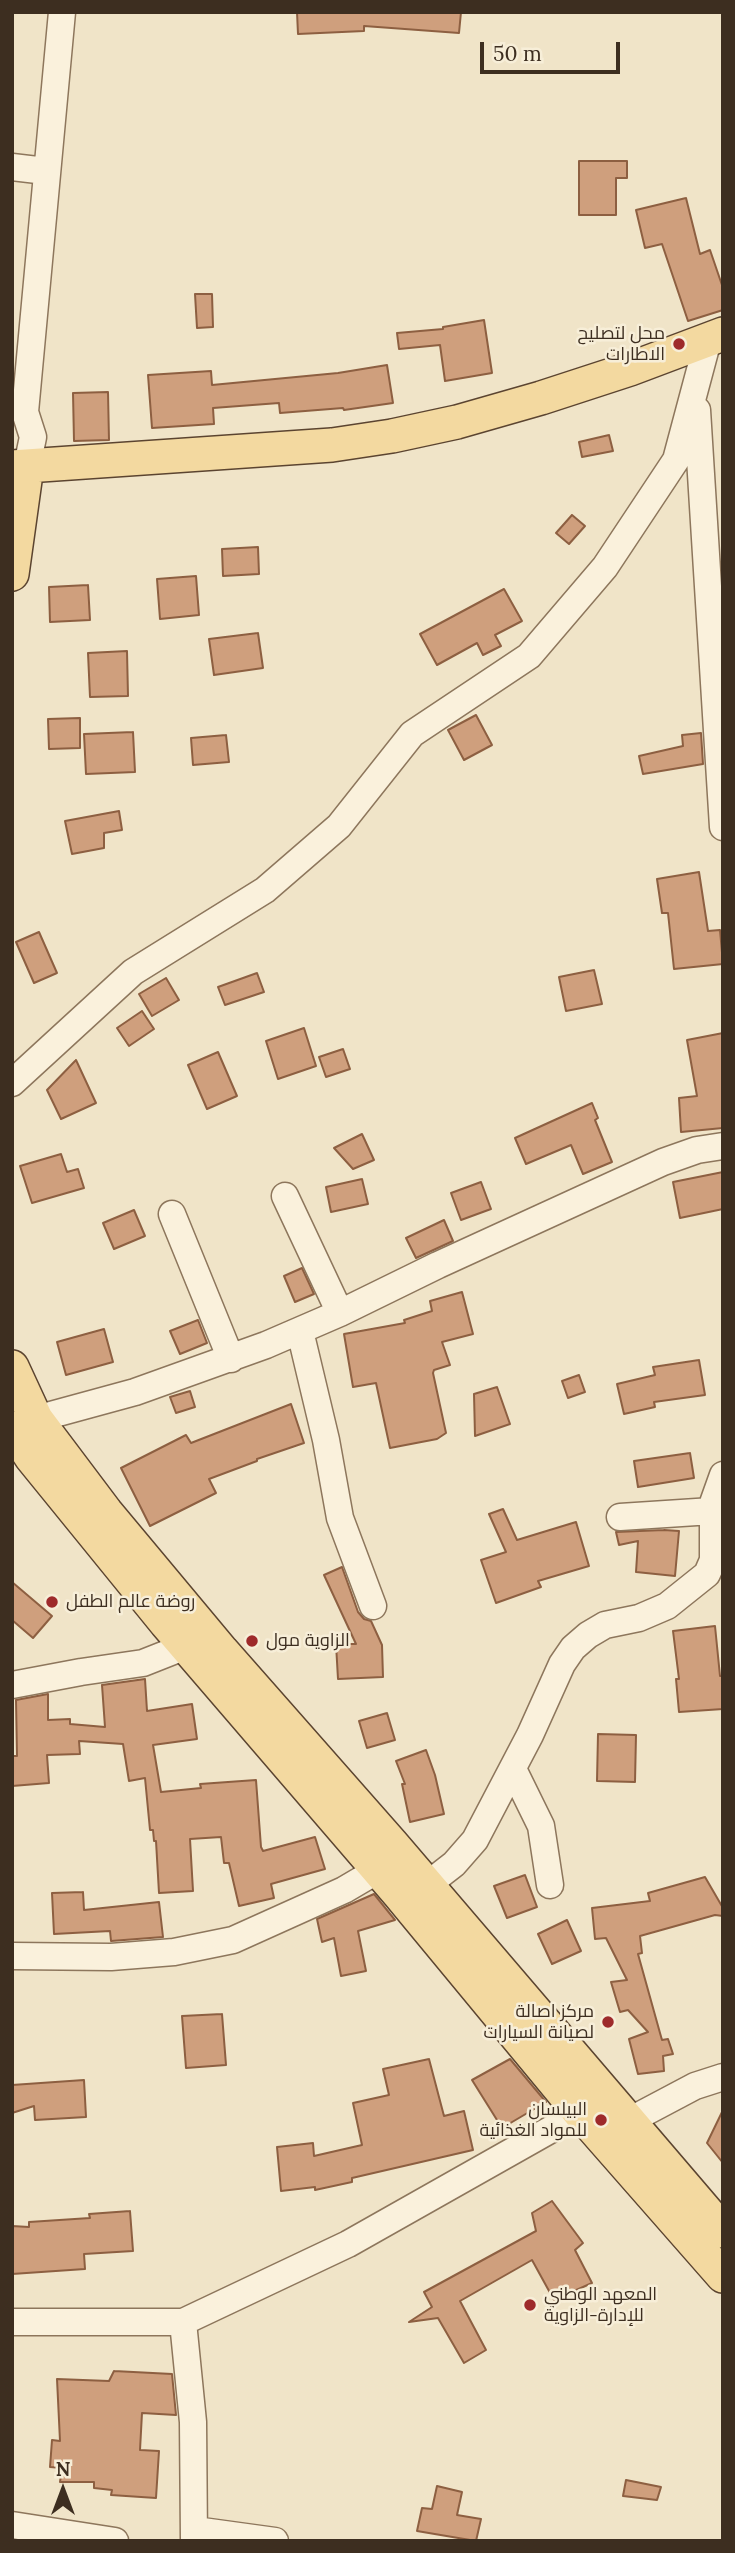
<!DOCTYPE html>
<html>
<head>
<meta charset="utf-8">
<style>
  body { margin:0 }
  #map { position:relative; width:735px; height:2553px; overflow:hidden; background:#f0e4c8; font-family:Lora,serif }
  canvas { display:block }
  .frame { position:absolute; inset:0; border:14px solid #3d2e20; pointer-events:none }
  .north { position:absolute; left:28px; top:2455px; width:70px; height:70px; -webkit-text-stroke:5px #f7eed8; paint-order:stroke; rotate:0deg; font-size:19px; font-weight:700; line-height:28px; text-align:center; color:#3d2e20 }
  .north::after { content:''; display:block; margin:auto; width:24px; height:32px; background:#3d2e20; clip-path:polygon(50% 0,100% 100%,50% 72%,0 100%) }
  .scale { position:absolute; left:480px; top:42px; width:140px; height:32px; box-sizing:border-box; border:4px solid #3d2e20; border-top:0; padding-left:9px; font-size:21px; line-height:24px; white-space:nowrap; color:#3d2e20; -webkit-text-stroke:5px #f7eed8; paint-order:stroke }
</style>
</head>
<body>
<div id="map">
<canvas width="735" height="2553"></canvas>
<div class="frame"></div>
<div class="north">N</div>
<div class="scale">50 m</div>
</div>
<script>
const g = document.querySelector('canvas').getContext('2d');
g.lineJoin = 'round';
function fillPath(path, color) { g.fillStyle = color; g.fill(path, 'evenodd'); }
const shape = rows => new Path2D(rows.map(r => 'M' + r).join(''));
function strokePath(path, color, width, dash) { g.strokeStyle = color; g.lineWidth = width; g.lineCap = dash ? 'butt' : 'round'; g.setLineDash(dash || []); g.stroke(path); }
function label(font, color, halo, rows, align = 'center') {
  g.font = font + ' Lora,Cairo,serif'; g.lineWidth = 5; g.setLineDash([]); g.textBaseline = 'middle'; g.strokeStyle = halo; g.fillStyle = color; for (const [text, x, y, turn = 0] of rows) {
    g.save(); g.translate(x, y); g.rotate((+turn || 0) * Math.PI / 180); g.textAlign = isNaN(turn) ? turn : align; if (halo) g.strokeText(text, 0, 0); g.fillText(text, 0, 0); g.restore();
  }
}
const building = shape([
  [297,12,461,12,459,33,364,26,364,31,298,34,297,12],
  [579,161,627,161,627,178,616,178,616,215,579,215,579,161],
  [686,198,700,254,710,250,723,288,723,310,688,321,662,244,645,248,636,210,686,198],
  [195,294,212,294,213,327,197,328,195,294],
  [484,320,492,373,445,381,440,345,399,349,397,333,443,329,443,327,484,320],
  [387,365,393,403,344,410,343,408,280,413,279,403,213,408,214,424,152,428,148,375,211,371,212,385,338,373,387,365],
  [108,392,109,440,74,441,73,393,108,392],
  [609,435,613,451,582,457,579,442,609,435],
  [572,515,585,526,569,544,556,533,572,515],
  [258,547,259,574,223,576,222,549,258,547],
  [196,576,199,615,160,619,157,579,196,576],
  [88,585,90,620,50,622,49,587,88,585],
  [504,589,522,621,495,635,501,646,483,655,477,643,437,665,420,634,504,589],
  [258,633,263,668,214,675,209,639,258,633],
  [127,651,128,696,90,697,88,653,127,651],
  [476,715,492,745,464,760,448,730,476,715],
  [80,718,80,748,49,749,48,719,80,718],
  [133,732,135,772,86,774,84,734,133,732],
  [701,733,703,764,643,774,639,756,683,746,682,735,701,733],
  [226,735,229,762,193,765,191,738,226,735],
  [119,811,122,830,104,833,104,848,72,854,65,821,119,811],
  [699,872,708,931,720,930,723,964,674,969,668,913,662,913,657,879,699,872],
  [39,932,57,973,34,983,16,942,39,932],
  [594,970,602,1004,566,1011,559,977,594,970],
  [257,973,264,992,225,1005,218,987,257,973],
  [166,978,179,1000,152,1016,139,994,166,978],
  [142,1011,154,1029,129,1046,117,1028,142,1011],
  [304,1028,316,1066,278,1079,266,1041,304,1028],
  [723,1033,723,1128,681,1132,679,1098,697,1096,687,1040,723,1033],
  [343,1049,350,1069,326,1077,319,1057,343,1049],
  [218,1052,237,1096,207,1109,188,1065,218,1052],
  [76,1060,96,1103,61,1119,47,1090,76,1060],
  [592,1103,598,1118,595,1120,612,1162,583,1174,571,1145,526,1164,515,1138,592,1103],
  [362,1134,374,1160,353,1169,334,1148,362,1134],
  [61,1154,67,1172,78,1169,84,1188,32,1203,20,1166,61,1154],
  [723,1172,723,1209,680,1218,673,1182,723,1172],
  [362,1179,368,1204,331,1212,326,1187,362,1179],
  [481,1182,491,1209,461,1220,451,1193,481,1182],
  [134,1210,145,1236,114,1249,103,1223,134,1210],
  [444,1220,453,1241,416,1258,406,1238,444,1220],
  [302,1268,314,1294,295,1302,284,1276,302,1268],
  [462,1292,473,1334,442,1342,450,1365,434,1370,433,1373,446,1433,437,1439,390,1448,376,1383,353,1387,344,1334,405,1323,404,1320,432,1311,430,1301,462,1292],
  [198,1320,207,1343,180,1354,170,1331,198,1320],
  [104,1329,113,1362,66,1375,57,1342,104,1329],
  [699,1360,705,1395,654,1402,655,1407,624,1414,617,1384,655,1375,653,1367,699,1360],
  [579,1375,585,1392,568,1398,562,1381,579,1375],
  [497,1387,510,1424,475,1436,474,1394,497,1387],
  [190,1391,195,1407,176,1413,170,1397,190,1391],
  [291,1404,304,1443,257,1459,257,1461,209,1479,216,1493,150,1526,121,1468,186,1435,191,1443,291,1404],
  [690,1453,694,1478,638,1487,634,1461,690,1453],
  [503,1509,517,1540,576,1522,589,1566,538,1581,541,1587,496,1603,481,1560,506,1552,489,1514,503,1509],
  [664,1530,679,1531,675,1576,636,1572,638,1541,619,1545,616,1532,664,1530],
  [342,1567,358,1612,364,1619,371,1621,382,1645,383,1677,338,1679,336,1644,356,1644,324,1575,342,1567],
  [12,1582,52,1616,33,1638,12,1620,12,1582],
  [715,1626,720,1676,723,1676,723,1709,679,1712,676,1679,679,1679,673,1631,715,1626],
  [145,1679,147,1711,192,1704,197,1739,153,1745,161,1792,201,1788,200,1784,256,1780,261,1847,263,1851,315,1837,325,1869,271,1884,274,1898,239,1906,229,1863,224,1863,221,1837,190,1839,193,1891,159,1893,156,1841,154,1841,153,1830,150,1830,145,1778,129,1781,123,1744,79,1741,80,1754,47,1755,49,1783,12,1786,12,1756,17,1756,16,1700,48,1694,48,1720,70,1719,70,1724,105,1727,102,1685,145,1679],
  [387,1713,395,1740,367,1748,359,1721,387,1713],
  [598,1734,636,1735,635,1782,597,1781,598,1734],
  [426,1750,435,1775,444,1814,410,1822,402,1784,405,1784,396,1761,426,1750],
  [525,1875,537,1907,507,1918,494,1886,525,1875],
  [705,1877,723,1908,723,1916,715,1915,640,1936,642,1953,638,1954,660,2033,662,2040,668,2039,673,2054,663,2056,664,2071,638,2074,629,2039,648,2032,628,2010,620,2012,611,1982,627,1980,606,1938,595,1939,592,1908,650,1901,648,1893,705,1877],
  [83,1892,84,1910,159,1902,163,1937,111,1941,110,1931,54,1934,52,1893,83,1892],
  [374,1894,395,1920,358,1931,366,1971,341,1976,334,1938,322,1942,317,1919,374,1894],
  [567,1920,581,1951,552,1964,538,1934,567,1920],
  [222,2014,226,2065,186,2068,182,2016,222,2014],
  [429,2059,444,2116,464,2111,473,2150,352,2178,352,2182,315,2190,315,2187,281,2191,277,2147,313,2143,314,2156,362,2145,353,2103,389,2095,383,2069,429,2059],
  [510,2059,546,2102,502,2128,472,2080,510,2059],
  [84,2080,86,2117,35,2120,34,2106,12,2113,12,2085,84,2080],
  [723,2110,723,2163,707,2143,723,2110],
  [552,2201,583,2243,575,2250,592,2283,554,2300,532,2260,460,2301,486,2350,464,2363,438,2318,409,2322,432,2307,424,2292,536,2231,532,2213,552,2201],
  [130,2211,133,2251,84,2254,85,2269,12,2274,12,2226,29,2227,29,2222,90,2218,89,2214,130,2211],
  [114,2371,172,2374,176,2415,142,2413,140,2450,159,2451,156,2498,111,2495,112,2490,94,2488,94,2482,60,2482,62,2468,50,2467,52,2440,60,2441,57,2379,109,2381,114,2371],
  [626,2480,661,2487,657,2500,623,2496,626,2480],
  [437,2486,462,2492,457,2515,481,2519,476,2541,417,2531,422,2508,432,2509,437,2486]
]);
const minor = shape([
  [12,167,46,171],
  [697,410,723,827],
  [27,466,33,437,25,412,62,12],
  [12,1083,133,972,265,890,339,826,412,734,529,656,605,567,676,460,708,340],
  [285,1196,340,1313],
  [172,1214,231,1359],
  [300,1331,326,1440,340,1518,373,1606],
  [36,1419,135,1392,266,1345,340,1313,438,1265,663,1162,697,1150,723,1146],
  [620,1517,712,1511],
  [12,1685,81,1672,143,1663,186,1646],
  [513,1769,541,1826,550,1885],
  [427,1885,454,1864,475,1840,530,1735,562,1664,573,1648,588,1635,605,1625,639,1618,667,1606,707,1574,713,1560,713,1503,723,1475],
  [12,1956,111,1957,174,1952,233,1940,344,1890,378,1870],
  [627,2122,695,2086,723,2077],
  [12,2322,183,2322],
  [12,2525,115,2541],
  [195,2530,275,2541],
  [194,2541,193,2422,183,2322,348,2244,580,2113]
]);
const major = shape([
  [12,467,332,445,392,436,457,422,541,398,630,369,723,334],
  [12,574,27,466],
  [12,1367,36,1419,106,1512,222,1651,392,1844,723,2231],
  [12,1428,31,1457,166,1623,399,1894,580,2113,723,2276]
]);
const markers = [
  [679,344,7,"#9e2a2b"],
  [52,1602,7,"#9e2a2b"],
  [252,1641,7,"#9e2a2b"],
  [608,2022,7,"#9e2a2b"],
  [601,2120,7,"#9e2a2b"],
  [530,2305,7,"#9e2a2b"]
];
const poiNames = [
  ["محل لتصليح",665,334],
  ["الاطارات",665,355],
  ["روضة عالم الطفل",66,1602,"left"],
  ["الزاوية مول",266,1641,"left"],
  ["مركز اصالة",594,2012],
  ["لصيانة السيارات",594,2033],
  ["البيلسان",587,2110],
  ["للمواد الغذائية",587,2131],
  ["المعهد الوطني",544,2295,"left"],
  ["للإدارة-الزاوية",544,2316,"left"]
];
fillPath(building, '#cf9f7d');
strokePath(building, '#8d5f41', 2);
strokePath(minor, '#8d765c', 29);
strokePath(major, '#5b4430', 36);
strokePath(minor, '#faf1dc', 26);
strokePath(major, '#f3d9a0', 33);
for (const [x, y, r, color] of markers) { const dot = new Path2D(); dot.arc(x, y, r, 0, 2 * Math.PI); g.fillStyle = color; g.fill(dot); strokePath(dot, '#f7eed8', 2.5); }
label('18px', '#3d2e20', '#f7eed8', poiNames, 'right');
</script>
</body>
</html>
